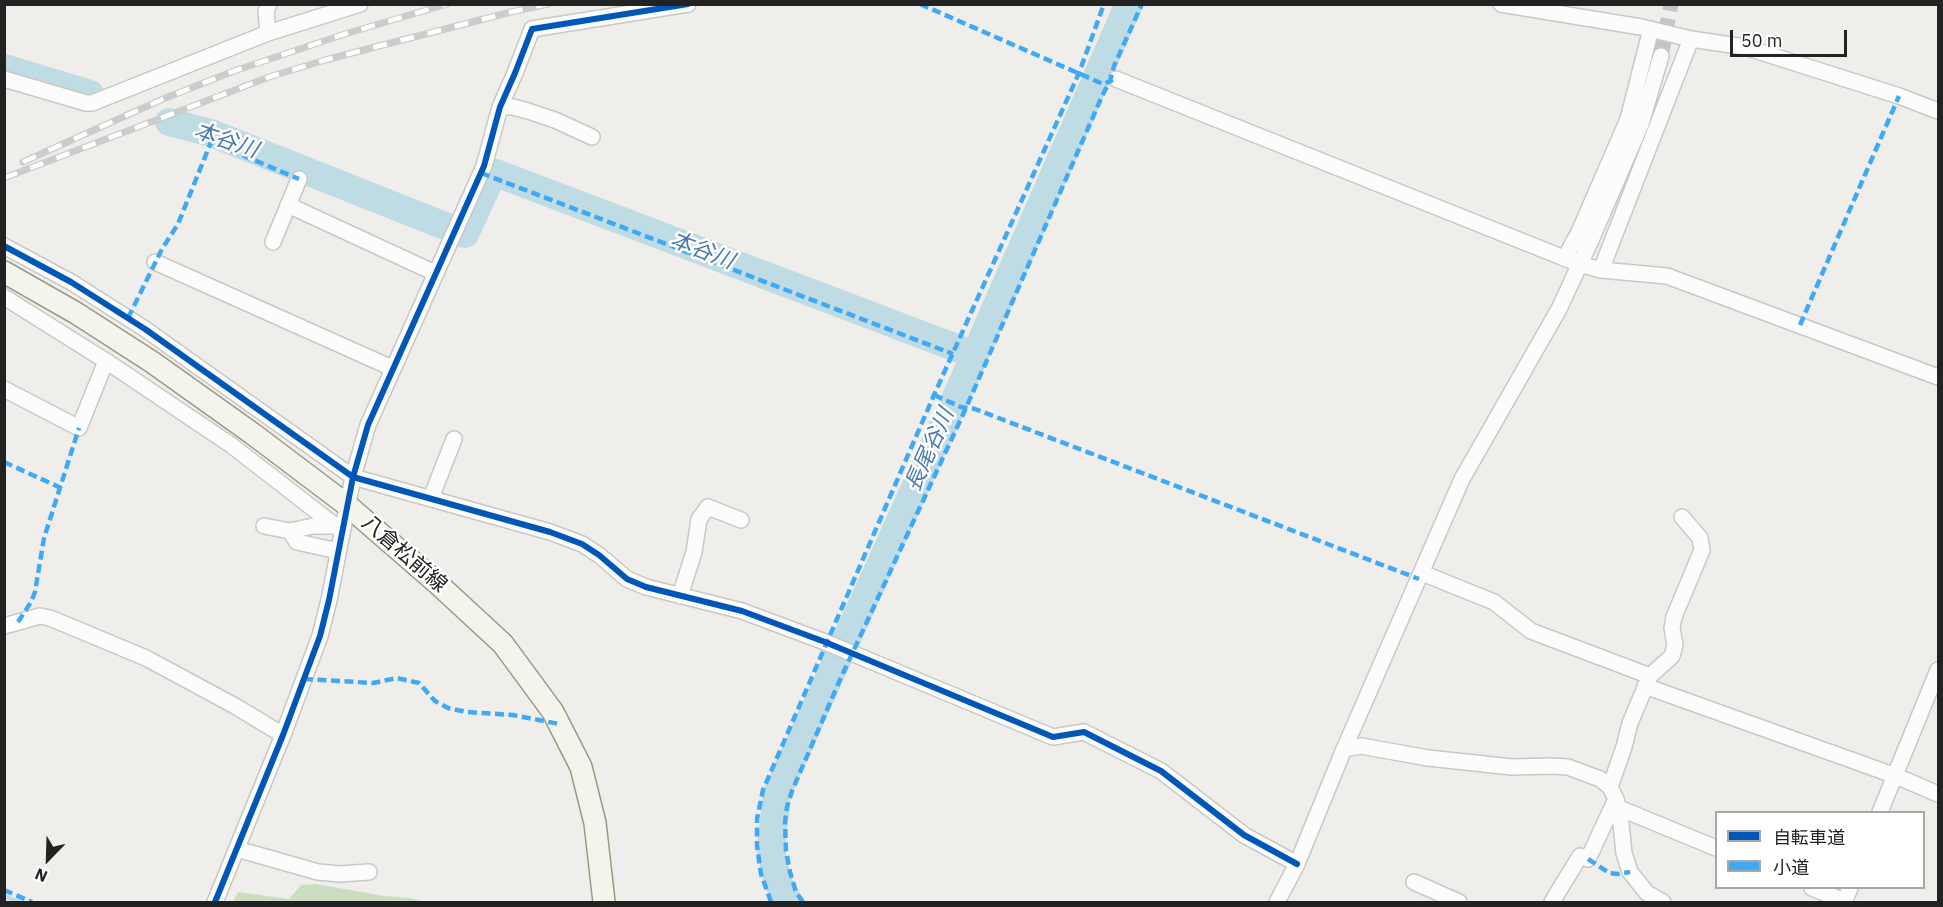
<!DOCTYPE html>
<html>
<head>
<meta charset="utf-8">
<style>
  body { margin:0 }
  #map { position:relative; width:1943px; height:907px; overflow:hidden; background:#f0eeeb; font-family:"IBM Plex Sans","Noto Sans JP",sans-serif }
  canvas { display:block }
  .frame { position:absolute; inset:0; border:6px solid #222; pointer-events:none }
  .legend { position:absolute; left:1715px; top:811px; width:210px; height:78px; box-sizing:border-box; background:#fff; border:2px solid #a7a7a7; margin:0; padding:8px 10px; list-style:none; font-size:18px; color:#222 }
  .legend li { display:flex; align-items:center; gap:12px; height:30px }
  .legend b { width:30px; border:2px solid #a7a7a7 }
  .north { position:absolute; left:18px; top:829px; width:60px; height:60px; -webkit-text-stroke:4px #fff; paint-order:stroke; rotate:203deg; font-size:16px; font-weight:700; line-height:24px; text-align:center; color:#222 }
  .north::after { content:''; display:block; margin:auto; width:21px; height:27px; background:#222; clip-path:polygon(50% 0,100% 100%,50% 72%,0 100%) }
  .scale { position:absolute; left:1730px; top:30px; width:117px; height:27px; box-sizing:border-box; border:3px solid #222; border-top:0; padding-left:8px; font-size:18px; line-height:21px; white-space:nowrap; color:#222; -webkit-text-stroke:4px #fff; paint-order:stroke }
</style>
</head>
<body>
<div id="map">
<canvas width="1943" height="907"></canvas>
<div class="frame"></div>
<ul class="legend">
<li><b style="height:8px;background:#0057b8"></b>自転車道</li>
<li><b style="height:8px;background:#3fa9f5"></b>小道</li>
</ul>
<div class="north">N</div>
<div class="scale">50 m</div>
</div>
<script>
const g = document.querySelector('canvas').getContext('2d');
g.lineJoin = 'round';
function fillPath(path, color) { g.fillStyle = color; g.fill(path, 'evenodd'); }
const shape = rows => new Path2D(rows.map(r => 'M' + r).join(''));
function strokePath(path, color, width, dash) { g.strokeStyle = color; g.lineWidth = width; g.lineCap = dash ? 'butt' : 'round'; g.setLineDash(dash || []); g.stroke(path); }
function label(font, color, halo, rows, align = 'center') {
  g.font = font + ' "IBM Plex Sans","Noto Sans JP",sans-serif'; g.lineWidth = 5; g.setLineDash([]); g.textBaseline = 'middle'; g.strokeStyle = halo; g.fillStyle = color; for (const [text, x, y, turn = 0] of rows) {
    g.save(); g.translate(x, y); g.rotate((+turn || 0) * Math.PI / 180); g.textAlign = isNaN(turn) ? turn : align; if (halo) g.strokeText(text, 0, 0); g.fillText(text, 0, 0); g.restore();
  }
}
const forest = shape([
  [316,884,385,896,410,898,426,902,233,902,238,892,289,899,301,885]
]);
const stream = shape([
  [4,896,19,902]
]);
const river = shape([
  [4,68,90,94],
  [169,122,211,133,450,228],
  [461,233,465,234,488,184,496,173,975,355],
  [788,902,777,880,771,850,777,793,975,355,1129,4]
]);
const streetTunnel = shape([
  [1661,56,1671,4]
]);
const street = shape([
  [1501,4,1641,27,1691,39,1745,47,1899,96,1938,111],
  [268,33,360,4],
  [4,79,86,103,92,103,268,33,266,11,269,4],
  [1116,79,1579,264,1601,270,1667,276,1938,377],
  [500,107,513,107,528,111,555,120,592,137],
  [288,205,435,273],
  [273,242,299,179],
  [4,246,71,282,145,329,353,477,550,532,582,544,599,555,627,579,646,587,742,611,825,642,1053,737,1084,732,1161,771,1244,835,1297,864],
  [1565,258,1579,232,1628,119,1651,29],
  [155,262,392,368],
  [1601,270,1691,39],
  [4,297,106,361,231,445,342,531],
  [4,389,79,428,106,361],
  [431,498,454,439],
  [264,526,290,531,297,542,338,551],
  [290,531,313,526,336,526],
  [1422,573,1494,602,1531,631,1650,676],
  [680,596,694,552,699,519,708,507,741,520],
  [4,626,40,616,50,618,146,658,235,706,283,735],
  [1645,686,1896,776,1938,794],
  [1344,749,1361,746,1428,758,1512,767,1551,766,1568,767,1600,779,1610,787,1616,799,1620,814,1624,853,1630,872,1647,893,1663,902],
  [1610,787,1624,747,1630,723,1650,676,1672,656,1675,645,1672,628,1674,617,1702,550,1700,538,1682,517],
  [1619,808,1716,848],
  [1880,812,1938,670],
  [237,849,318,872,340,874,369,872],
  [1414,882,1459,902],
  [1812,888,1844,901],
  [215,902,283,735,320,636,329,600,353,477,368,425,484,166,500,107,515,73,532,29,688,4],
  [1277,902,1297,864,1344,749,1462,479,1559,309,1592,238,1641,124,1661,56],
  [1552,902,1580,856,1588,859,1616,799],
  [1844,902,1850,888]
]);
const secondary = shape([
  [4,272,76,313,152,362,253,434,347,505,437,583,503,644,553,712,581,767,595,823,604,902]
]);
const rail = shape([
  [23,162,163,99,234,71,348,33,447,4],
  [4,178,269,77,325,60,511,12,548,4]
]);
const quiet = shape([
  [920,4,1103,84,1113,80],
  [481,173,953,354],
  [128,318,162,249,178,224,211,142,299,179],
  [1800,325,1899,96],
  [934,395,961,407,975,409,1419,579],
  [4,462,61,488],
  [18,622,31,602,35,592,44,538,79,428],
  [304,679,373,683,397,678,419,683,435,701,448,708,467,712,513,715,559,724],
  [1588,859,1609,873,1618,874,1630,872],
  [4,890,32,902],
  [4,902,6,902],
  [771,902,761,874,757,846,757,819,763,790,934,395,1079,73,1104,4],
  [803,902,796,892,790,872,786,851,785,822,787,807,792,791,839,682,966,408,1103,94,1110,81,1114,66,1142,4]
]);
const cycleway = shape([
  [4,246,71,282,145,329,353,477,550,532,582,544,599,555,627,579,646,587,742,611,825,642,1053,737,1084,732,1161,771,1244,835,1297,864],
  [215,902,283,735,320,636,329,600,353,477,368,425,484,166,500,107,515,73,532,29,688,4]
]);
const streetNames = [
  ["八倉松前線",404,554,41]
];
const waterNames = [
  ["本谷川",226,141,19],
  ["本谷川",702,251,21],
  ["長尾谷川",930,450,-66]
];
fillPath(forest, '#cbdec1');
strokePath(stream, '#bfdbe3', 4.5);
strokePath(river, '#bfdbe3', 28);
strokePath(streetTunnel, '#c7c5c3', 15, [15, 8]);
strokePath(street, '#c9c8c7', 18);
strokePath(secondary, '#999a82', 24);
strokePath(street, '#fdfcfc', 15);
strokePath(secondary, '#f4f4ed', 21);
strokePath(rail, '#ccc', 7);
strokePath(rail, '#fff', 4.5, [14]);
strokePath(quiet, '#3fa9f5', 4.5, [9, 4.5]);
strokePath(cycleway, '#0057b8', 6);
label('21px', '#222', '#fff', streetNames);
label('italic 22px', '#4a7aab', '#fff', waterNames);
</script>
</body>
</html>
